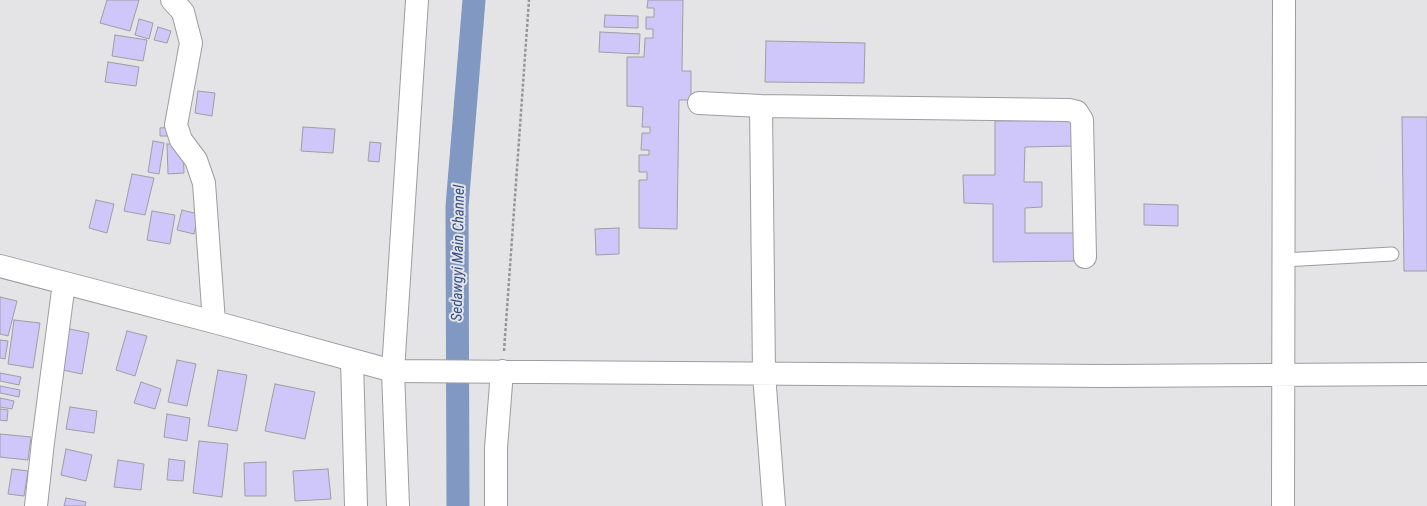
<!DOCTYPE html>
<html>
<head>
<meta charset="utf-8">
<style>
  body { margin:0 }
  canvas { display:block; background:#e4e3e6 }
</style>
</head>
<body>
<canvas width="1427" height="506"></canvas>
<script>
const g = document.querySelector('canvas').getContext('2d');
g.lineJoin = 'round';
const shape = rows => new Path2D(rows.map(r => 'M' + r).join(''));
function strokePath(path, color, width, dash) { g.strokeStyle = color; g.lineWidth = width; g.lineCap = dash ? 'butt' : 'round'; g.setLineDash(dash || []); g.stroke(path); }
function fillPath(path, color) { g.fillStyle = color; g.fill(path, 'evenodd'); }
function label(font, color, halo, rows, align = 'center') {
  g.font = font + ' "Roboto Condensed",sans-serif'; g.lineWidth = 4; g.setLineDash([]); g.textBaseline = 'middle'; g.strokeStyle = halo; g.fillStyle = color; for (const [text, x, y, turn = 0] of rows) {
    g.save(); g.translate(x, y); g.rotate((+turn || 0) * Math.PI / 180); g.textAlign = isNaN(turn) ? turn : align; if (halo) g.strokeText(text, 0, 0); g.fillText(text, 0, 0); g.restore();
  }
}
const canal = shape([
  [458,506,457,207,474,0]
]);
const building = shape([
  [107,0,139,0,130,31,100,23,107,0],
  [648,0,683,0,682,71,691,71,691,100,679,100,677,229,639,228,639,180,647,180,647,172,639,172,639,155,649,155,649,150,641,150,642,133,650,133,650,127,642,127,643,107,627,106,627,57,644,57,645,38,653,38,653,29,646,29,646,17,654,17,654,8,647,8,648,0],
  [605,15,638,16,638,28,604,27,605,15],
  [139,19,153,23,149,39,135,35,139,19],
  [158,27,171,31,167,43,154,40,158,27],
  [600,32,640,34,639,54,599,52,600,32],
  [115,35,147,40,143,61,112,56,115,35],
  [766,41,865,43,864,83,765,82,766,41],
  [108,62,139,67,136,86,105,82,108,62],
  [198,91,215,93,212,116,195,113,198,91],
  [1402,117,1427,117,1427,271,1404,271,1402,117],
  [1072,120,1072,146,1025,147,1024,182,1042,182,1042,207,1025,208,1025,233,1079,233,1079,261,993,262,993,204,964,203,963,175,995,175,995,121,1072,120],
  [174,127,174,136,160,136,160,128,174,127],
  [303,127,335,129,333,153,301,151,303,127],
  [153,141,164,143,159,174,148,172,153,141],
  [370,142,381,143,379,162,368,161,370,142],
  [167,144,183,144,184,173,168,174,167,144],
  [132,174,154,178,145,215,124,211,132,174],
  [96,200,114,204,107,233,89,228,96,200],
  [1144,204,1178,205,1178,226,1144,225,1144,204],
  [182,210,198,214,194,234,177,230,182,210],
  [152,211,175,215,170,244,147,240,152,211],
  [619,228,619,254,596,255,595,229,619,228],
  [0,297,17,301,8,336,0,334,0,297],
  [14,320,40,323,33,368,8,364,14,320],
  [65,328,89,333,82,374,58,369,65,328],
  [127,331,147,336,135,376,116,370,127,331],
  [0,340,8,341,5,359,0,358,0,340],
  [177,360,196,364,187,406,168,402,177,360],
  [218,370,247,375,237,431,208,426,218,370],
  [0,373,21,377,19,385,0,381,0,373],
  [141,382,161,389,155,409,134,403,141,382],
  [275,384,315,392,305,439,265,431,275,384],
  [0,386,20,390,19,397,0,393,0,386],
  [0,398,14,401,12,409,0,407,0,398],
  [70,407,97,411,94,433,66,429,70,407],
  [0,409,8,410,7,421,0,420,0,409],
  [167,414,190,418,187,441,164,437,167,414],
  [0,434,31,437,28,460,0,457,0,434],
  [199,441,228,444,222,497,193,493,199,441],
  [66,449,92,455,86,481,61,475,66,449],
  [169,459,185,461,183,481,167,480,169,459],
  [118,460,144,464,141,490,114,487,118,460],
  [266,462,266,496,245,496,244,463,266,462],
  [12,469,28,471,24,496,8,494,12,469],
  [328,469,331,499,295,501,293,471,328,469],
  [66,498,86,502,85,506,64,506,66,498]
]);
const path = shape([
  [504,351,529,0]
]);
const service = shape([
  [1283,260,1392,254]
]);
const minor = shape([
  [172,0,183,12,191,43,176,125,181,140,196,160,204,183,214,322],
  [699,103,761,106,1069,110,1077,112,1082,120,1085,257],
  [761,106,764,374,774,506],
  [0,266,214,322,393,371,1107,376,1427,374],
  [352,360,356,506],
  [36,506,43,442,64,283],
  [496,506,496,448,502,371],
  [1283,506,1284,0]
]);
const tertiary = shape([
  [398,506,393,371,417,0]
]);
const waterNames = [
  ["Sedawgyi Main Channel",459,253,-89]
];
strokePath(canal, '#8198c3', 23);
fillPath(building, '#cfc7fa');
strokePath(building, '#9e9ea1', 1);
strokePath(service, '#9d9c9f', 15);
strokePath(minor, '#9d9c9f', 24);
strokePath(tertiary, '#9d9c9f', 24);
strokePath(path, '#969597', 2.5, [3, 2]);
strokePath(service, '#fff', 13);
strokePath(minor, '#fff', 22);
strokePath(tertiary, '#fff', 22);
label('italic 15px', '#324f87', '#e4e3e6', waterNames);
</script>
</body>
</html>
